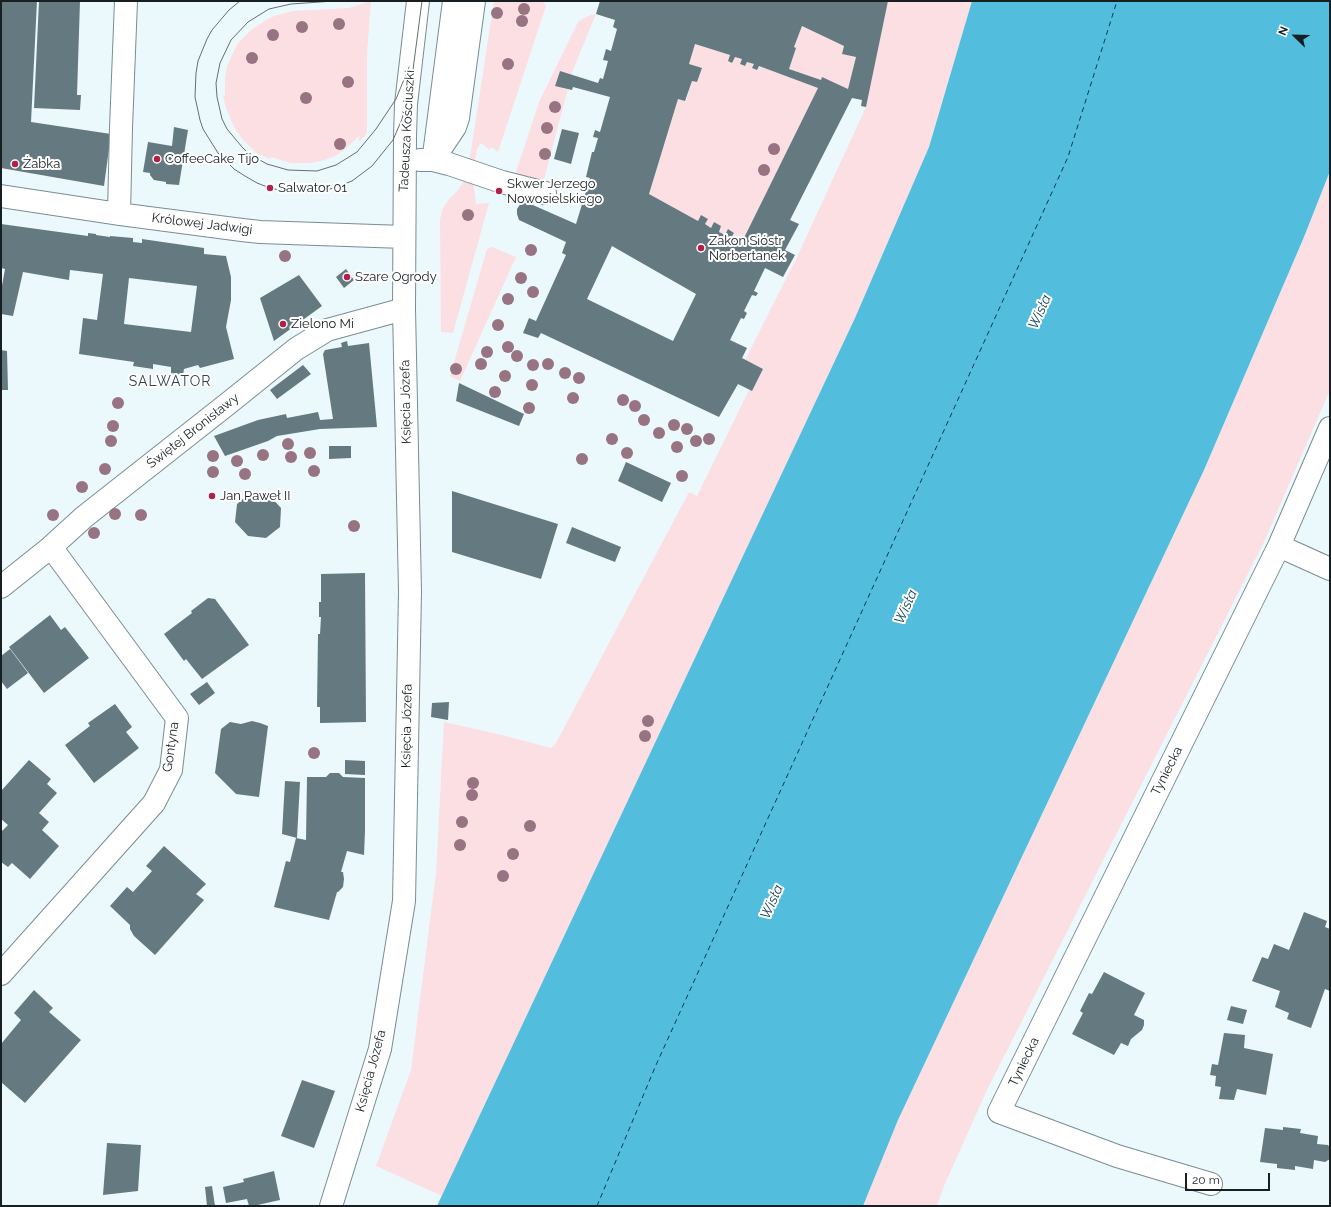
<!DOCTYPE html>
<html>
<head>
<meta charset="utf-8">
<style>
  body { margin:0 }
  #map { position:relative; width:1331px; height:1207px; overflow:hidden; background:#ebf9fd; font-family:Raleway,sans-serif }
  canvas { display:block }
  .frame { position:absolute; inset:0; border:2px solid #171f22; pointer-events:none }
  .north { position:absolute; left:1275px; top:16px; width:40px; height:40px; -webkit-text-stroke:3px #fff; paint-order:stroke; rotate:293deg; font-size:11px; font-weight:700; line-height:16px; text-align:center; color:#171f22 }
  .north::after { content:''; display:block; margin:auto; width:14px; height:18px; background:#171f22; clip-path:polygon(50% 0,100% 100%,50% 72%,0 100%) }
  .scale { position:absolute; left:1185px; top:1173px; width:85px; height:18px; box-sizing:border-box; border:2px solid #171f22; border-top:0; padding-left:5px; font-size:12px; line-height:14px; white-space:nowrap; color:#171f22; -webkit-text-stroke:3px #fff; paint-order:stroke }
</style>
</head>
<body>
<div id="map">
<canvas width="1331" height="1207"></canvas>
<div class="frame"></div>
<div class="north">N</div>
<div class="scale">20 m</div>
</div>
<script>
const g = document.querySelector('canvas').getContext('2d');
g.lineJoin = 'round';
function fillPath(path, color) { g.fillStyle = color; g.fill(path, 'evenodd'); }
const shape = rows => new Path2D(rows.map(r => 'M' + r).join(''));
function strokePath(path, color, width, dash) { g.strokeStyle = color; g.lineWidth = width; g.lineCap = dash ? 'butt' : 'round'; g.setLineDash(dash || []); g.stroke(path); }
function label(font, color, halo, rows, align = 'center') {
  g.font = font + ' Raleway,sans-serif'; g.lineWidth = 4; g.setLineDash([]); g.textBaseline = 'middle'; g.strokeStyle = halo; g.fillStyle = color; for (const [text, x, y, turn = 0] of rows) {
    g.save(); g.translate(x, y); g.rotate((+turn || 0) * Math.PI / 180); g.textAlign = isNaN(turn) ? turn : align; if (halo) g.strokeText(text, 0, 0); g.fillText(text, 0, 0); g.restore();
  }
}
const green = shape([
  [371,1,367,54,367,133,360,141,358,140,360,137,359,136,343,151,335,156,325,160,311,163,291,163,271,157,270,159,257,153,243,140,234,127,226,108,223,96,225,95,225,77,227,67,231,57,238,43,250,31,266,20,274,16,293,11,349,8],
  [494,1,543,1,546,6,498,152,491,147,490,150,481,143,477,149,474,166,469,164],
  [888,1,972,1,929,147,855,318,442,1196,376,1166,411,1070,436,873,444,722,498,734,551,748,556,743,689,492,697,496,749,390,752,391,745,360,797,257,866,107],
  [596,14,571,75,560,71,555,85,568,89,543,183,514,178,539,102,578,22,584,18,591,15],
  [802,26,844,46,842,54,856,57,848,89,823,78,821,80,789,69,796,48,794,47],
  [695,44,730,55,728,61,732,63,735,57,742,59,740,65,745,66,747,62,754,64,752,68,757,70,759,66,818,88,741,244,731,238,734,233,729,229,725,235,719,232,721,226,714,222,711,228,705,224,708,219,701,215,698,221,649,194,678,99,686,101,692,81,697,82,702,69,689,64],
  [1330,171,1330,390,1264,542,986,1092,944,1186,937,1206,863,1206,898,1120,1204,470,1304,237],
  [466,177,473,179,476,204,489,203,453,333,441,332,440,219,443,208,450,198,459,189],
  [492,247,516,257,460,381,450,376,487,249]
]);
const water = shape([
  [972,1,1330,1,1330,171,1304,237,1204,470,898,1120,863,1206,437,1206,855,318,929,147]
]);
const ferry = shape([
  [597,1206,656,1065,1068,157,1117,1]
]);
const building = shape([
  [1,1,37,1,31,122,111,134,104,186,1,168],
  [39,1,80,1,77,95,81,95,80,110,34,108],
  [600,1,888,1,866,107,861,106,862,100,852,98,790,220,799,224,785,250,795,255,783,277,765,268,754,291,758,293,756,296,752,295,744,311,747,313,744,319,741,318,730,340,747,348,742,358,763,369,752,391,738,384,719,417,541,333,538,338,523,333,529,318,536,321,566,255,562,253,566,242,519,220,517,214,517,209,521,203,526,202,576,224,590,178,586,177,592,152,594,152,598,138,593,137,595,130,600,132,610,97,573,87,572,90,555,86,560,71,598,83,600,78,603,79,608,61,603,60,606,49,611,51,617,29,613,27,615,20,596,14],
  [802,26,844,46,842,54,856,57,848,89,822,77,821,80,789,69,796,48,794,47],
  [695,44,730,55,728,61,732,63,735,57,742,59,740,64,745,66,747,62,754,64,752,68,757,70,759,66,818,88,741,244,731,238,734,233,728,229,725,235,719,232,721,226,714,222,711,228,705,224,708,219,701,215,698,221,649,194,678,99,685,101,692,81,697,82,702,68,689,64],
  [612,246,696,294,673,341,587,299],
  [174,127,188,130,179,185,166,184,166,182,154,180,150,175,150,173,143,172,148,142,172,146],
  [562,129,579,133,571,164,554,159],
  [1,224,88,236,88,233,96,234,96,235,110,237,110,236,133,238,133,242,142,243,142,239,204,248,204,254,226,256,231,277,231,300,226,327,234,359,200,368,198,365,184,369,183,375,171,373,171,367,153,364,153,369,133,366,134,362,79,354,83,318,97,320,103,274,70,270,69,280,23,272,13,316,1,314,1,291,5,269,1,268],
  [129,278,197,286,191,332,124,324],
  [346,269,354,280,344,288,336,277],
  [299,275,322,306,274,341,260,298],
  [347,341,348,346,369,343,377,427,320,429,277,436,268,441,225,456,214,436,258,420,286,414,287,418,318,412,320,420,333,419,323,354,325,350,342,347,341,343],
  [1,350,7,351,8,390,1,390],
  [303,365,311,374,277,399,270,390],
  [459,383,524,414,519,426,456,401],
  [329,446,351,446,351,458,329,459],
  [626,462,671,483,662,502,618,481],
  [452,491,558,524,541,579,452,552],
  [251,492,269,495,281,508,280,527,266,538,248,536,235,522,237,504],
  [572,527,621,547,615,562,566,543],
  [365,573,366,722,320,723,320,707,317,707,318,634,320,634,321,617,319,617,319,602,321,602,321,574],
  [208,598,215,599,249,645,202,679,186,659,184,661,164,634,192,613,191,611],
  [50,615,61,630,65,627,89,658,44,693,9,647],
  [10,649,28,673,7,689,1,681,1,656],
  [207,682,215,693,199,705,190,694],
  [449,702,448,720,431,717,432,703],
  [115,704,132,727,126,732,139,748,94,783,65,745,90,726,88,723],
  [252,721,260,723,268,726,259,797,236,794,215,773,221,729,230,722,241,724],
  [29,760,51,779,47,784,57,793,39,813,49,822,42,830,59,846,30,879,12,863,8,867,1,862,1,832,8,825,1,819,1,791],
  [345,760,365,761,365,775,345,774],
  [330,773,339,773,343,777,365,778,365,831,364,855,347,851,341,872,343,872,344,879,343,887,338,892,337,892,329,920,274,907,286,861,290,862,296,838,306,840,307,777,326,777],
  [285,781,300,782,297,838,282,834],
  [164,846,206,884,196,894,204,900,155,955,134,936,130,929,130,925,110,906,127,887,133,892,152,871,146,866],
  [1304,912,1327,921,1325,927,1330,929,1330,991,1325,989,1311,1028,1287,1019,1289,1013,1275,1007,1280,991,1252,981,1262,957,1268,959,1274,944,1289,950],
  [1104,972,1145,993,1134,1015,1144,1020,1144,1025,1142,1030,1131,1039,1128,1046,1121,1043,1114,1055,1072,1034,1083,1013,1080,1011,1089,993,1092,994],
  [34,990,53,1008,49,1012,81,1040,25,1103,1,1082,1,1044,21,1020,14,1013],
  [1231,1006,1247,1010,1243,1024,1227,1020],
  [1224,1033,1245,1035,1244,1048,1273,1054,1266,1095,1237,1089,1234,1100,1219,1099,1221,1087,1215,1086,1216,1076,1210,1075,1212,1064,1218,1065],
  [302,1080,335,1091,314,1148,281,1136],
  [1283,1127,1301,1129,1300,1133,1318,1136,1317,1144,1328,1145,1330,1148,1330,1159,1325,1162,1314,1160,1313,1169,1295,1166,1295,1170,1277,1168,1277,1164,1260,1162,1265,1128,1283,1130],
  [107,1143,141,1145,138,1191,103,1195],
  [274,1171,280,1200,253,1206,249,1206,247,1199,226,1203,223,1187,244,1182,243,1179],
  [212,1186,215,1206,207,1206,205,1187]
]);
const minor = shape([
  [434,155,454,1],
  [420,160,433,160,449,164,502,182,545,193],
  [433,160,455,127,458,118,474,1],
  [1,196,119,214,242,230,260,232,404,237],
  [119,214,121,128,126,1],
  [1279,546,1330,569],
  [1,587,51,547,84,517,230,402,296,349,327,330,404,309],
  [1,974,154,803,171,770,177,718,51,547],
  [1211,1184,1117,1156,999,1112,1279,546,1330,428],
  [331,1206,380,1049,404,901,410,592,404,309,405,136,406,104,418,1]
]);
const tram = shape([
  [240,1,229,10,212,30,207,39,198,61,196,73,195,97,200,120,203,129,218,153,234,169,245,176,257,183,270,188,284,191,306,192,317,192,334,188,352,181,372,166,393,140,402,119,411,85,422,1],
  [334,1,291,4,269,9,248,22,231,40,220,63,216,83,217,97,222,119,227,129,242,147,249,154,267,164,288,170,317,171,336,165,357,152,376,129,396,99,409,67]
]);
const trees = [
  [524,9],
  [497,13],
  [522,21],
  [339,24],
  [302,27],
  [273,35],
  [252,58],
  [508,64],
  [348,82],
  [306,98],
  [555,107],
  [547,128],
  [340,144],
  [774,149],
  [545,154],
  [764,170],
  [468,215],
  [531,250],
  [285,256],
  [521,278],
  [533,292],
  [508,299],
  [498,325],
  [508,347],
  [487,352],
  [517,356],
  [481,364],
  [548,364],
  [533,365],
  [456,369],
  [565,373],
  [505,376],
  [579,378],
  [532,385],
  [495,392],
  [573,398],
  [623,400],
  [118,403],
  [635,406],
  [529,408],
  [644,420],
  [674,425],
  [113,426],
  [687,429],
  [659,433],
  [612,439],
  [709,439],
  [111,441],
  [696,441],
  [288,444],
  [677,447],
  [310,453],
  [627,453],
  [263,455],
  [213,456],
  [291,457],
  [582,459],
  [237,461],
  [105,469],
  [314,471],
  [213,472],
  [245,474],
  [682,476],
  [82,487],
  [115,514],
  [53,515],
  [141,515],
  [354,526],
  [94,533],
  [648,721],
  [645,736],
  [314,753],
  [473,783],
  [472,795],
  [462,822],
  [530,826],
  [460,845],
  [513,854],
  [503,876]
];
const markers = [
  [157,159,4,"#b22048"],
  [15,164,4,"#b22048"],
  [270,188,4,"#b22048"],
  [499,191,4,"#b22048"],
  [701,248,4,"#b22048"],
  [347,277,4,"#b22048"],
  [283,324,4,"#b22048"],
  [212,496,4,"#b22048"]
];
const streetNames = [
  ["Tadeusza Kościuszki",407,131,-87],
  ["Królowej Jadwigi",202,224,7],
  ["Księcia Józefa",406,402,-91],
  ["Świętej Bronisławy",193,431,-38],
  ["Księcia Józefa",407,726,-89],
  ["Gontyna",171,747,-82],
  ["Tyniecka",1167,771,-63],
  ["Tyniecka",1024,1062,-64],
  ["Księcia Józefa",371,1071,-75]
];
const poiNames = [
  ["CoffeeCake Tijo",165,159],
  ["Żabka",23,164],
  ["Skwer Jerzego",507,184],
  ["Nowosielskiego",507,199],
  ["Salwator 01",278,188],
  ["Zakon Sióstr",709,241],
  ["Norbertanek",709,256],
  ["Szare Ogrody",355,277],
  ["Zielono Mi",291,324],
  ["Jan Paweł II",220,496]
];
const waterNames = [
  ["Wisła",1040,312,-66],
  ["Wisła",906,607,-66],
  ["Wisła",772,902,-66]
];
const neighbourhoodNames = [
  ["SALWATOR",170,382]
];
fillPath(green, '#fcdfe2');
fillPath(water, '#53bdde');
strokePath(ferry, '#0a3c4a', 1, [5, 4]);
fillPath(building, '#657980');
strokePath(minor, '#788d94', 24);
strokePath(minor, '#fff', 22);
strokePath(tram, '#646e72', 1);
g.fillStyle = '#987382';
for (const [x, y] of trees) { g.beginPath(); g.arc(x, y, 6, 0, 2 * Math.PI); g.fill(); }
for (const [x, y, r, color] of markers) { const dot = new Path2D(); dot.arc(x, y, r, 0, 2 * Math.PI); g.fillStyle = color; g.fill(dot); strokePath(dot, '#fff', 1.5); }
label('13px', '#171f22', '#fff', streetNames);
label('13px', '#171f22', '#fff', poiNames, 'left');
label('italic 14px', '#0a3c4a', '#fff', waterNames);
g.letterSpacing = '1px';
label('14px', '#32444a', '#fff', neighbourhoodNames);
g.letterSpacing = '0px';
</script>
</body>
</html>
